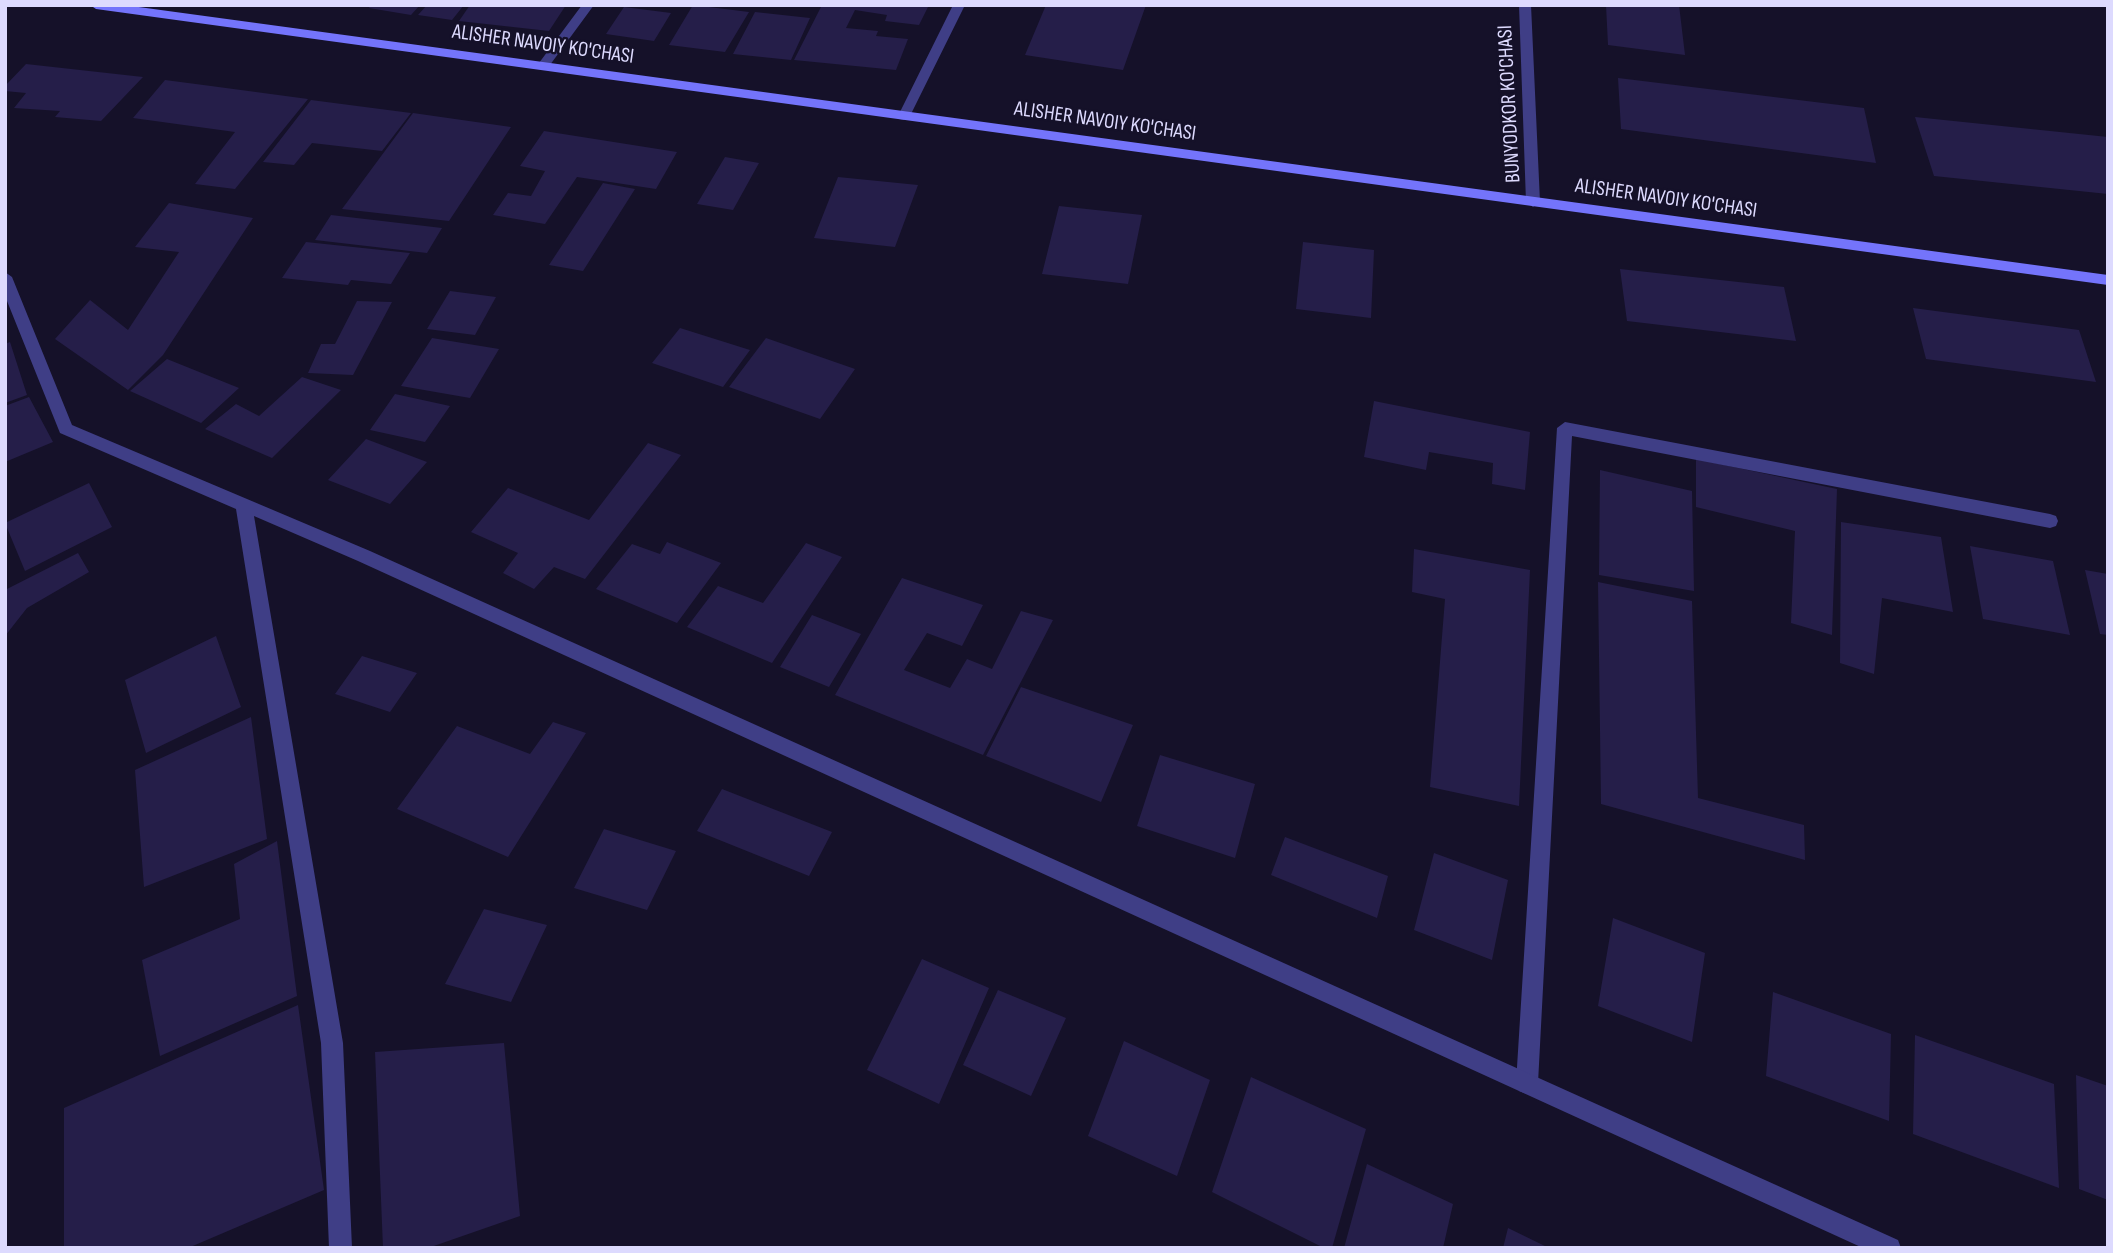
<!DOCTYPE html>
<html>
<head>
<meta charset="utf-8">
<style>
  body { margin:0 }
  #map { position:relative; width:2113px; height:1253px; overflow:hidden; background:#151129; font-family:"Sofia Sans Condensed",sans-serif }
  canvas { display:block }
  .frame { position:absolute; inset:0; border:7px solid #dddafe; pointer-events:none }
</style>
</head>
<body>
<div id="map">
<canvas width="2113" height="1253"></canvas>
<div class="frame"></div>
</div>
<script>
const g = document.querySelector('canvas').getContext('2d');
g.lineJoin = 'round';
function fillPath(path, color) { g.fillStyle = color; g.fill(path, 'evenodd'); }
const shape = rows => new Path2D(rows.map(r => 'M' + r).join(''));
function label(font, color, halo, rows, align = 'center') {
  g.font = font + ' "Sofia Sans Condensed",sans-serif'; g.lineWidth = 5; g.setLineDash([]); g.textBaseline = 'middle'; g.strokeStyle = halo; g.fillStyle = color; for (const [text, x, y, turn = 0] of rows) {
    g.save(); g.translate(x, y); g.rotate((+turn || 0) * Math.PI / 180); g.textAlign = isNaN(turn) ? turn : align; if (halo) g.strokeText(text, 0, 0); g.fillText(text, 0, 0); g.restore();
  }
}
const building = shape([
  [371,5,420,5,411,15,369,8],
  [427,5,464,5,452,20,418,15],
  [470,5,566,5,549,31,459,21],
  [693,5,749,12,725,52,669,45],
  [822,5,929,5,919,25,885,21,887,15,855,10,846,28,878,31,876,36,908,39,896,70,794,60],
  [1046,5,1146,5,1123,70,1025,55],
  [1606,5,1679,5,1685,55,1608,45],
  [624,7,671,13,654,41,606,34],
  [755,12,810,18,791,60,733,54],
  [26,64,143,77,101,121,55,117,60,111,14,108,26,93,5,91,5,86],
  [1618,78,1864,108,1876,163,1621,129],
  [165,80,211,86,308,99,235,189,195,184,235,132,133,118],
  [311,100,411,113,382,151,312,143,294,165,263,162],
  [413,113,511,127,449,221,342,209],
  [1915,117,2108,137,2108,194,1934,176],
  [544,131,677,152,656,189,577,177,545,224,493,215,508,193,531,196,545,171,520,166],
  [725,157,759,163,733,210,697,204],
  [838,177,918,185,895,247,814,238],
  [603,183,635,189,583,271,549,265],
  [169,203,253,218,163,355,128,390,55,339,90,300,128,330,179,252,135,247],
  [1059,206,1142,215,1128,284,1042,274],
  [331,215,442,228,427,253,315,240],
  [306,242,410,253,391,284,351,280,348,285,282,278],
  [1303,242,1374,250,1371,318,1296,309],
  [1620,269,1784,287,1796,341,1627,321],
  [450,291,496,297,475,335,427,329],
  [357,301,392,302,353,375,308,373,321,344,335,344],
  [1913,308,2079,330,2096,382,1926,359],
  [680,328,750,350,723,387,652,363],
  [432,338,499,349,470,398,401,386],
  [766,338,855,369,820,419,729,387],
  [10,342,27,395,5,403,5,344],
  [167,359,239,388,201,423,130,391],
  [302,377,341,390,272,458,205,429,236,404,259,416],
  [395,394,450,406,425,442,370,430],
  [29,397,53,442,5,462,5,406],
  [1374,401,1530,432,1525,490,1492,484,1493,463,1429,452,1426,470,1364,457],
  [366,439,427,462,390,504,328,480],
  [648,443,681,455,585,579,554,567,534,589,503,573,518,553,471,532,508,488,589,520],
  [1696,459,1837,489,1832,635,1791,623,1795,531,1696,507],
  [1600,470,1692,491,1694,591,1599,575],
  [89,483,112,527,25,571,5,523],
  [1841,522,1941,537,1953,612,1882,598,1874,674,1840,663],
  [667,542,721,563,677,623,596,589,632,544,660,554],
  [806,543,842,557,772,663,687,627,718,586,763,603],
  [1970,546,2053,561,2070,635,1983,619],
  [1414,549,1530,570,1519,806,1430,787,1445,599,1412,592],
  [78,553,89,572,27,608,5,636,5,590],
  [2085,570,2108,574,2108,635,2100,634],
  [902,578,983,605,962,646,927,633,904,670,950,688,967,659,992,669,1021,611,1053,620,983,755,835,695],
  [1598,582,1692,601,1698,798,1804,825,1805,860,1601,804],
  [812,615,861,634,829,687,780,667],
  [216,636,241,707,146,753,125,680],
  [362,656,417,673,390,712,335,694],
  [1021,687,1133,725,1101,802,986,756],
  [251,717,267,839,144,887,135,770],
  [553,722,586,733,508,857,397,809,457,726,530,754],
  [1160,755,1255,784,1235,858,1137,826],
  [722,789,832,832,809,876,697,831],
  [604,829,676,851,647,910,574,888],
  [1285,837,1388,876,1377,918,1271,875],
  [277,841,297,996,160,1056,142,960,240,919,234,864],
  [1434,853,1508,880,1492,960,1414,930],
  [484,909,547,925,511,1002,445,984],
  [1613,918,1705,953,1692,1042,1598,1006],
  [922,959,989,988,939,1104,867,1070],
  [998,990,1066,1018,1031,1096,963,1065],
  [1773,992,1891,1034,1889,1121,1766,1076],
  [298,1005,324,1190,188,1248,64,1248,64,1108],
  [1915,1035,2054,1084,2059,1188,1913,1134],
  [1124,1041,1210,1080,1177,1176,1088,1136],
  [504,1043,520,1216,428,1248,383,1248,375,1052],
  [2076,1075,2108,1086,2108,1200,2079,1189],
  [1251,1077,1366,1129,1332,1248,1324,1248,1212,1192],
  [1367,1164,1453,1204,1443,1248,1344,1248],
  [1508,1228,1549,1248,1503,1248]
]);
const lane = shape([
  [1565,422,2050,514,2056,516,2058,521,2056,526,2050,528,1572,436,1538,1083,1535,1091,1527,1094,1519,1091,1516,1083,1557,428,1565,422]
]);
const street = shape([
  [582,5,594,5,547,69,539,69,539,63,582,5],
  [953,5,965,5,910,116,904,120,899,119,898,116,953,5],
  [1519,5,1531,5,1540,202,1533,207,1526,202,1519,5],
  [5,272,12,277,72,425,370,551,1898,1240,1901,1248,1863,1248,358,561,254,516,343,1043,352,1248,329,1248,321,1043,236,509,60,433,5,296,5,272]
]);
const secondary = shape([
  [90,5,124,5,2108,275,2108,285,96,9,90,5]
]);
const farStreetnames = [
  ["ALISHER NAVOIY KO'CHASI",543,45,8],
  ["BUNYODKOR KO'CHASI",1510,104,-93],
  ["ALISHER NAVOIY KO'CHASI",1105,122,8],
  ["ALISHER NAVOIY KO'CHASI",1666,199,8]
];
fillPath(building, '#251e49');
fillPath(lane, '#3f3e86');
fillPath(street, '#3f3e86');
fillPath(secondary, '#7474fb');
label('21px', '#dddafe', '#151129', farStreetnames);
</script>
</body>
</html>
